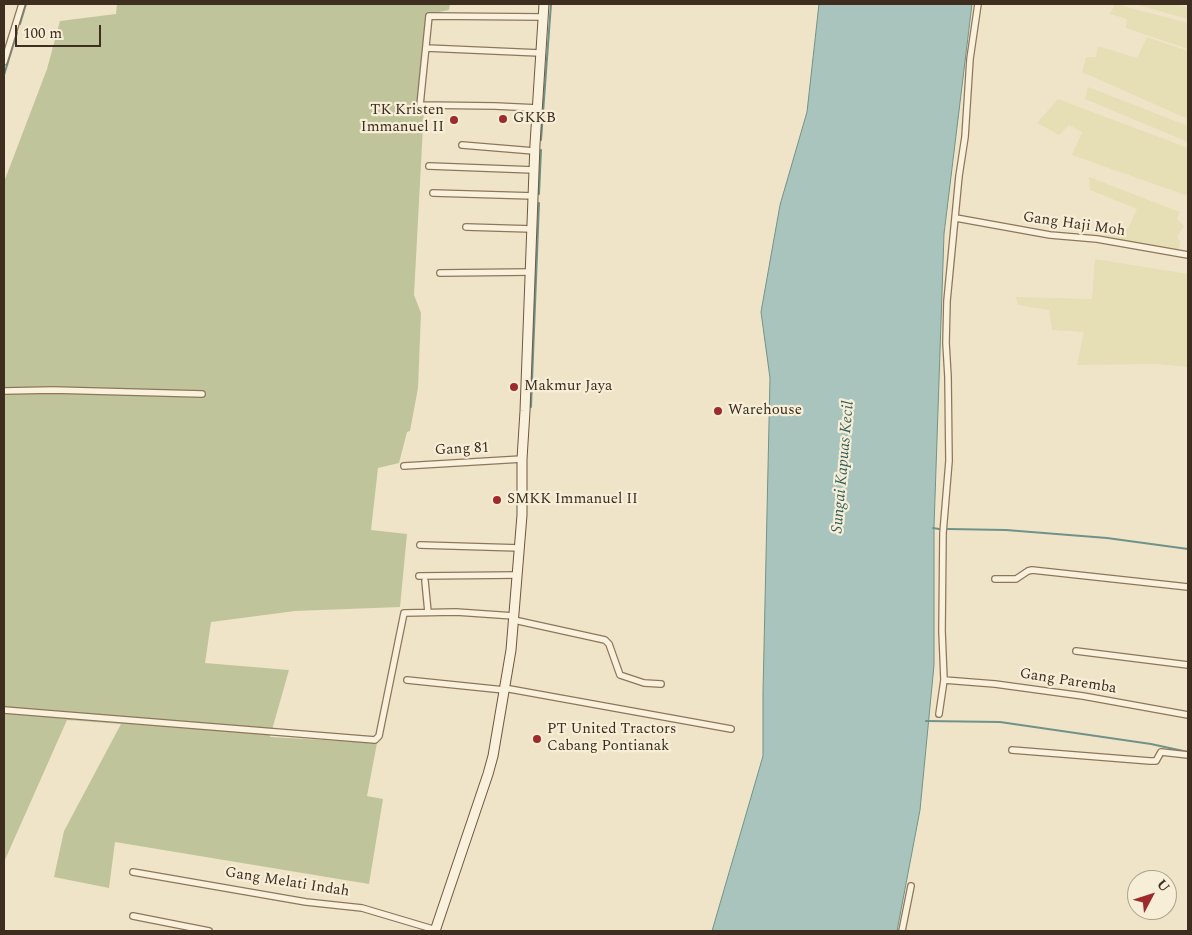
<!DOCTYPE html>
<html>
<head>
<meta charset="utf-8">
<style>
  body { margin:0 }
  #map { position:relative; width:1192px; height:935px; overflow:hidden; background:#f0e4c8; font-family:Spectral,serif }
  canvas { display:block }
  .frame { position:absolute; inset:0; border:5px solid #3d2e20; pointer-events:none }
  .north { position:absolute; left:1127px; top:870px; width:50px; height:50px; box-sizing:border-box; background:#f7eed8; border:1px solid #ada18e; border-radius:50%; rotate:50deg; font-size:14px; font-weight:700; line-height:20px; text-align:center; color:#3d2e20 }
  .north::after { content:''; display:block; margin:auto; width:18px; height:22px; background:#9e2a2b; clip-path:polygon(50% 0,100% 100%,50% 72%,0 100%) }
  .scale { position:absolute; left:15px; top:25px; width:86px; height:22px; box-sizing:border-box; border:2px solid #3d2e20; border-top:0; padding-left:6px; font-size:15px; line-height:18px; white-space:nowrap; color:#3d2e20; -webkit-text-stroke:4px #f7eed8; paint-order:stroke }
</style>
</head>
<body>
<div id="map">
<canvas width="1192" height="935"></canvas>
<div class="frame"></div>
<div class="north">U</div>
<div class="scale">100 m</div>
</div>
<script>
const g = document.querySelector('canvas').getContext('2d');
g.lineJoin = 'round';
function fillPath(path, color) { g.fillStyle = color; g.fill(path, 'evenodd'); }
const shape = rows => new Path2D(rows.map(r => 'M' + r).join(''));
function strokePath(path, color, width, dash) { g.strokeStyle = color; g.lineWidth = width; g.lineCap = dash ? 'butt' : 'round'; g.setLineDash(dash || []); g.stroke(path); }
function label(font, color, halo, rows, align = 'center') {
  g.font = font + ' Spectral,serif'; g.lineWidth = 4.5; g.setLineDash([]); g.textBaseline = 'middle'; g.strokeStyle = halo; g.fillStyle = color; for (const [text, x, y, turn = 0] of rows) {
    g.save(); g.translate(x, y); g.rotate((+turn || 0) * Math.PI / 180); g.textAlign = isNaN(turn) ? turn : align; if (halo) g.strokeText(text, 0, 0); g.fillText(text, 0, 0); g.restore();
  }
}
const farmland = shape([
  [1115,4,1188,23,1188,49,1126,28,1127,19,1110,14],
  [1134,4,1176,4,1188,7,1188,19],
  [1147,37,1188,51,1188,119,1082,72,1086,57,1096,57,1098,46,1137,58],
  [1088,87,1188,126,1188,142,1085,99],
  [1058,99,1188,148,1188,196,1072,155,1082,132,1069,125,1059,135,1037,123],
  [1089,177,1180,212,1177,219,1184,226,1177,237,1180,241,1179,250,1102,237,1103,227,1128,229,1137,209,1090,190],
  [1095,259,1188,274,1188,367,1156,364,1077,365,1084,332,1052,330,1049,310,1018,305,1016,297,1092,299]
]);
const cemetery = shape([
  [117,4,450,4,449,10,429,14,414,295,421,313,418,388,410,431,407,432,399,463,378,468,371,530,407,534,400,607,295,611,211,622,205,663,289,670,270,737,377,743,367,796,383,799,369,884,115,842,109,888,54,877,64,831,121,724,67,720,4,862,4,182,47,69,60,21,116,14]
]);
const water = shape([
  [819,4,972,4,944,234,934,527,934,665,920,810,897,931,712,931,763,756,763,692,770,378,761,312,780,205,807,112,819,4]
]);
const stream = shape([
  [20,24,26,4],
  [4,75,17,33],
  [541,140,551,4],
  [539,194,541,150],
  [531,407,539,203],
  [933,528,939,529],
  [948,529,1006,530,1107,538,1188,549],
  [926,721,1000,722,1151,744,1188,752]
]);
const minor = shape([
  [426,48,540,53],
  [4,62,22,4],
  [538,108,495,106,420,105,429,16,543,17],
  [462,145,534,151],
  [429,166,534,170],
  [433,193,534,196],
  [956,218,1050,235,1097,239,1188,255],
  [466,227,532,229],
  [440,273,531,272],
  [4,391,53,390,202,394],
  [404,466,522,459],
  [420,545,520,548],
  [419,576,518,575],
  [995,579,1016,579,1028,571,1032,570,1188,587],
  [425,581,428,612],
  [514,620,605,640,609,644,620,675,644,683,661,684],
  [1076,651,1188,665],
  [407,680,504,690],
  [944,680,995,684,1083,696,1188,715],
  [504,688,731,729],
  [4,710,375,740,379,736,404,613,456,612,514,616],
  [939,714,944,680,942,631,943,533,949,461,948,377,946,343,947,301,959,176,965,137,970,59,978,4],
  [1012,750,1150,761,1156,761,1161,752,1188,755],
  [133,872,306,902,362,908,436,930],
  [133,916,209,931],
  [902,931,911,886]
]);
const secondary = shape([
  [435,931,488,774,493,756,511,650,522,515,522,459,525,411,535,144,544,4]
]);
const markers = [
  [503,119,5,"#9e2a2b"],
  [454,120,5,"#9e2a2b"],
  [514,387,5,"#9e2a2b"],
  [718,411,5,"#9e2a2b"],
  [497,500,5,"#9e2a2b"],
  [537,739,5,"#9e2a2b"]
];
const poiNames = [
  ["TK Kristen",444,111,"right"],
  ["Immanuel II",444,128,"right"],
  ["GKKB",513,119],
  ["Makmur Jaya",524,387],
  ["Warehouse",728,411],
  ["SMKK Immanuel II",507,500],
  ["PT United Tractors",547,730],
  ["Cabang Pontianak",547,747]
];
const streetNames = [
  ["Gang Haji Moh",1074,225,8],
  ["Gang 81",462,450,-3],
  ["Gang Paremba",1068,682,9],
  ["Gang Melati Indah",287,883,9]
];
const waterNames = [
  ["Sungai Kapuas Kecil",844,467,-85]
];
fillPath(farmland, '#e6deb5');
fillPath(cemetery, '#bfc49a');
fillPath(water, '#a9c4bc');
strokePath(water, '#6f938a', 1);
strokePath(stream, '#6f938a', 2);
strokePath(minor, '#8d765c', 8);
strokePath(secondary, '#6f573f', 11);
strokePath(minor, '#faf1dc', 5.5);
strokePath(secondary, '#faf1dc', 9);
for (const [x, y, r, color] of markers) { const dot = new Path2D(); dot.arc(x, y, r, 0, 2 * Math.PI); g.fillStyle = color; g.fill(dot); strokePath(dot, '#f7eed8', 2); }
label('15px', '#3d2e20', '#f7eed8', poiNames, 'left');
label('15px', '#3d2e20', '#f7eed8', streetNames);
label('italic 16px', '#2f5d5a', '#f7eed8', waterNames);
</script>
</body>
</html>
